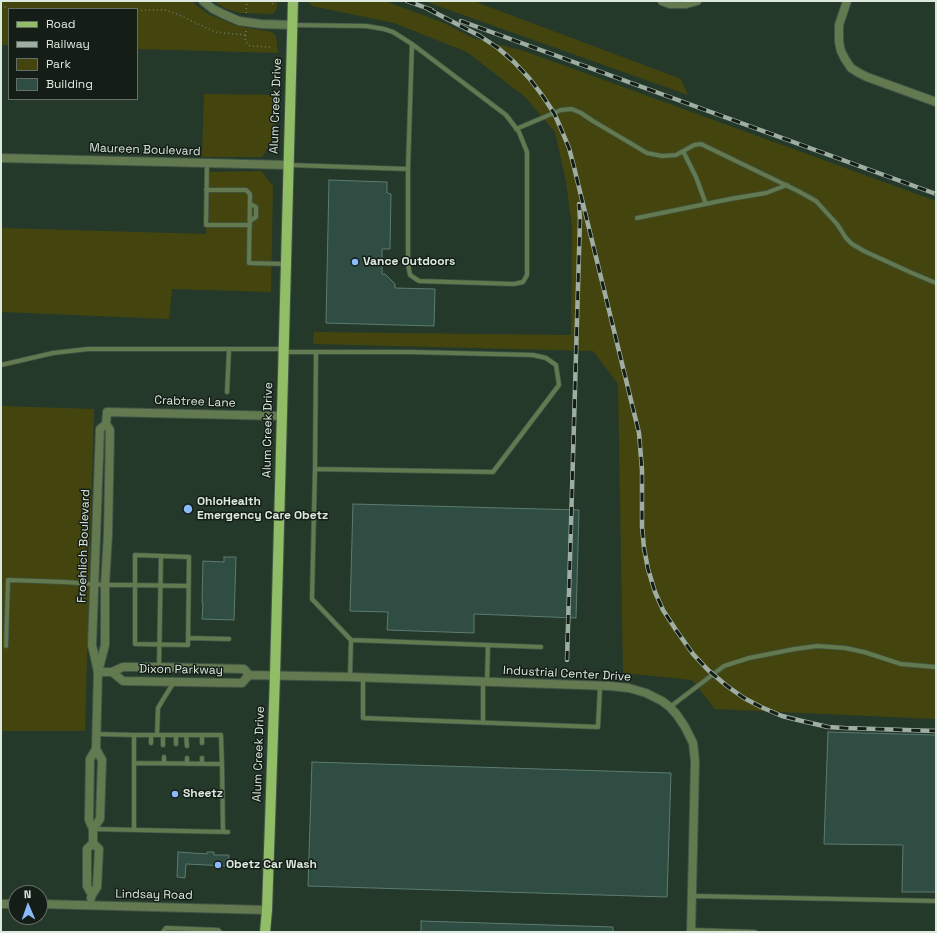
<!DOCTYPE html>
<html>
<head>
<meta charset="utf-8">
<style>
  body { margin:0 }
  #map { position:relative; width:937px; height:933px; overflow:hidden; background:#24392a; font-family:"Space Grotesk",sans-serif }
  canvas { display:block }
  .frame { position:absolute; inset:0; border:2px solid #dce9df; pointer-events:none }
  .legend { position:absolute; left:8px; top:8px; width:130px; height:92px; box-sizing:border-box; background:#141e17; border:1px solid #646f67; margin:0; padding:5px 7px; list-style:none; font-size:12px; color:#dce9df }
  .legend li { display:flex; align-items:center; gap:8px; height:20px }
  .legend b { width:20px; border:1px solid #646f67 }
  .north { position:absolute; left:8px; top:885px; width:40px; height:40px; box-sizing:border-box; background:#141e17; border:1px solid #646f67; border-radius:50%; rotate:358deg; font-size:11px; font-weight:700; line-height:16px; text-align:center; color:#dce9df }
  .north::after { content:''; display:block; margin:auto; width:14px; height:18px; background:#8abafc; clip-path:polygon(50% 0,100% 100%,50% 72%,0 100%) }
</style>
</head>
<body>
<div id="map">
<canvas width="937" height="933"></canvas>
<div class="frame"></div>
<ul class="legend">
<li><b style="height:5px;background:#90bd65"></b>Road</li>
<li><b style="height:5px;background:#9faea3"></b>Railway</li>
<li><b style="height:11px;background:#44450e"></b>Park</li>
<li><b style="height:11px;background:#304d44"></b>Building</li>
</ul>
<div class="north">N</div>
</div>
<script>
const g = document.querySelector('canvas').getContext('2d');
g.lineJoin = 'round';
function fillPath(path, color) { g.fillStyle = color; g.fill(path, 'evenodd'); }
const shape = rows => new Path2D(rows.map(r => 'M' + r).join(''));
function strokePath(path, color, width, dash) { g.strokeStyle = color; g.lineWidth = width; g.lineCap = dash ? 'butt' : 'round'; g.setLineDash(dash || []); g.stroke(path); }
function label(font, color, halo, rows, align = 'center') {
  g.font = font + ' "Space Grotesk",sans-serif'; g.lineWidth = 3; g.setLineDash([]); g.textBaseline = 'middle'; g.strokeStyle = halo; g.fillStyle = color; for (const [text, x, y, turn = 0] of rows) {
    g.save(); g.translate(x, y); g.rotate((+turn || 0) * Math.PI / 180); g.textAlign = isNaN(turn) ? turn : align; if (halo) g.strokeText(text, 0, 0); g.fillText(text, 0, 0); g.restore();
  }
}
const green = shape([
  [1,1,192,1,196,5,208,14,237,26,272,32,276,36,278,53,137,49,137,9,9,9,9,45,1,45],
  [213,1,277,1,277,8,273,14,240,13,226,9],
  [308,1,385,1,444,23,473,38,524,51,936,201,936,719,715,709,692,680,623,673,618,384,593,351,313,344,314,332,571,335,572,228,566,182,555,132,525,97,467,52,394,23,312,6],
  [424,1,473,1,681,79,688,95],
  [204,94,276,95,273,139,262,157,202,157],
  [261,171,273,186,271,292,172,289,169,319,1,312,1,228,206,234,208,172],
  [1,406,94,409,85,731,1,731]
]);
const building = shape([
  [329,180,387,182,387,193,391,194,390,249,382,249,382,274,385,274,395,284,395,288,435,289,434,326,326,323,329,180],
  [353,504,579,510,576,618,474,614,474,633,387,630,388,612,350,611,353,504],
  [224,557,236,557,234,620,202,619,203,603,202,603,203,561,224,562,224,557],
  [828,732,936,735,936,892,902,892,903,845,824,844,828,732],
  [312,762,671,773,667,897,308,886,312,762],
  [178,852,207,854,207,852,214,852,214,855,229,855,228,866,186,864,185,878,177,877,178,852],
  [421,921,613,927,613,932,421,932,421,921]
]);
const path = shape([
  [269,1,273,4],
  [1,5,9,9],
  [137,11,146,10,165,10,177,14,215,32,245,35],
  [246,13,247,1],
  [246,31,245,41,250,46,272,47]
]);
const service = shape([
  [292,25,366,26,384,29,393,32,412,44],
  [412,44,506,115,519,132,527,152,527,275,523,282,514,284,419,281,410,275,408,264,408,169,412,44],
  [516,129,561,110,572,109,581,113,593,121,647,153,662,156,676,155,687,149,694,145,701,144,798,191,816,201,826,212,837,224,846,238,852,244,864,251,912,273,936,283],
  [683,151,696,177,706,204],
  [207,163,206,225,250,225],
  [289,165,408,169],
  [206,190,246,190,250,194,249,263,285,264],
  [637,218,730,199,766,193,787,185],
  [250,221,256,217,256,207,250,204],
  [283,352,411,352,533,355,546,358,556,365,559,385,493,472,315,469,316,352],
  [1,365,53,353,88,349,283,349],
  [227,392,229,349],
  [315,469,312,599,351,640,350,677],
  [188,638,229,639],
  [351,640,541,647],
  [6,646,8,580,65,582,105,585,135,585,135,644,188,645,189,557,135,555,135,585,188,586],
  [159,667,161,556],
  [363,678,363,718,598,727,600,686],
  [487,682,488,645],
  [670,707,724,666,749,658,795,649,817,646,845,648,864,652,901,664,936,667],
  [483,723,483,682],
  [96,734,134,735,134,830],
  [134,735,221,735,222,764],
  [151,735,151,743],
  [157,735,158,708,164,698,174,682],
  [163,735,163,745],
  [176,735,176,744],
  [186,735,187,746],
  [202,735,202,743],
  [164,757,164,763],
  [187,758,187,764],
  [202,758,202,764],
  [134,763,222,764,223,832],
  [93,829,228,832],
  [692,896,936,901],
  [691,930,755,932],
  [163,932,166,928,218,930,220,932]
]);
const minor = shape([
  [203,1,213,9,223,14,239,21,261,24,292,25],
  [662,1,670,4,686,4,697,1],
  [847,1,839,25,839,42,841,51,845,59,851,68,859,73,867,77,936,102],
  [1,158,288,165],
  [98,672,112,672,123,667,159,667,244,669,249,675,350,677,610,686,629,688,646,693,662,701,670,707,677,715,685,727,693,743,695,761,694,807,691,932],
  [98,672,105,645,105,585,108,534,110,430,106,424,107,412,281,416],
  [112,672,123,681,242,683,249,675],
  [93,829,100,819,102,760,96,749,98,672,92,645,100,429,106,424],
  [92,895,87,886,87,849,93,843,93,829,89,820,90,759,96,749],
  [91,898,92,895,97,887,99,849,93,843],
  [1,904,16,904],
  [40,904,267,910]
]);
const primary = shape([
  [265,932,267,910,275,675,293,1]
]);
const rail = shape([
  [407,1,432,10],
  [428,9,480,36,498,48,514,62,529,78,542,95,554,113,562,131,569,148,574,167,639,433,642,470,642,526,644,548,648,569,655,592,663,610,676,630,693,654,708,670,727,686,744,698,761,707,782,716,802,721,828,727,844,728,936,731],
  [461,21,936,194],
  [567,660,580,219,579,204]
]);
const markers = [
  [355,262,4,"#8abafc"],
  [188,509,5,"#8abafc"],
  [175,794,4,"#8abafc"],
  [218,865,4,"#8abafc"]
];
const streetNames = [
  ["Alum Creek Drive",276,106,-88],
  ["Maureen Boulevard",145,150,2],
  ["Crabtree Lane",195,402,2],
  ["Alum Creek Drive",268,430,-89],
  ["Froehlich Boulevard",84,546,-88],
  ["Dixon Parkway",181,670,1],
  ["Industrial Center Drive",567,674,3],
  ["Alum Creek Drive",259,754,-88],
  ["Lindsay Road",154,895,1]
];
const poiNames = [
  ["Vance Outdoors",363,262],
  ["OhioHealth",197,502],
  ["Emergency Care Obetz",197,516],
  ["Sheetz",183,794],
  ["Obetz Car Wash",226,865]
];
fillPath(green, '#44450e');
fillPath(building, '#304d44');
strokePath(building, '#5c7b71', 1);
strokePath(service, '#415547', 5.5);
strokePath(minor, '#415547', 10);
strokePath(primary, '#415547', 12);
strokePath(path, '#6a7c6f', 1.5, [1, 3]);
strokePath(service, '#63794f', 4);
strokePath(minor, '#63794f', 8);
strokePath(primary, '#90bd65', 10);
strokePath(rail, '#9faea3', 4.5);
strokePath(rail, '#141e17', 3, [9]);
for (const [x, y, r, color] of markers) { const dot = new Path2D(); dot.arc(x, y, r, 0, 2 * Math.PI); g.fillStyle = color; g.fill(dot); strokePath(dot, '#141e17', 1.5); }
label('12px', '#dce9df', '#141e17', streetNames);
label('bold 12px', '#dce9df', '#141e17', poiNames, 'left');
</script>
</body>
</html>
